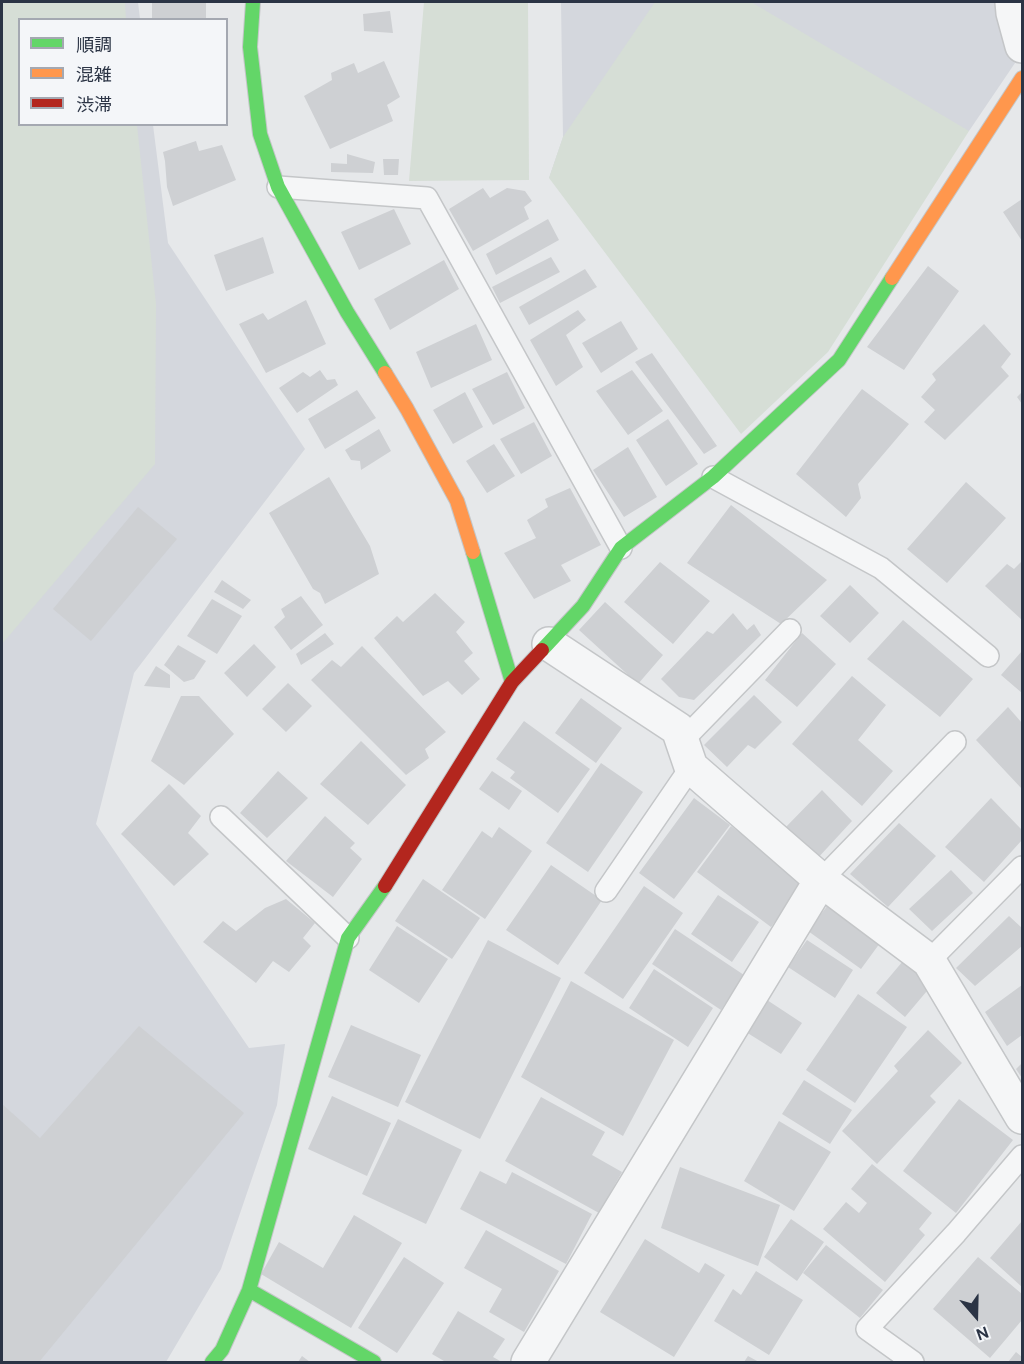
<!DOCTYPE html>
<html>
<head>
<meta charset="utf-8">
<style>
  body { margin:0 }
  #map { position:relative; width:1024px; height:1364px; overflow:hidden; background:#e6e8ea; font-family:"DM Sans","Noto Sans JP",sans-serif }
  canvas { display:block }
  .frame { position:absolute; inset:0; border:3px solid #2b3445; pointer-events:none }
  .legend { position:absolute; left:18px; top:18px; width:210px; height:108px; box-sizing:border-box; background:#f4f6f9; border:2px solid #a4a8b1; margin:0; padding:8px 10px; list-style:none; font-size:18px; color:#2b3445 }
  .legend li { display:flex; align-items:center; gap:12px; height:30px }
  .legend b { width:30px; border:2px solid #a4a8b1 }
  .north { position:absolute; left:946px; top:1286px; width:60px; height:60px; -webkit-text-stroke:4px #f4f6f9; paint-order:stroke; rotate:160deg; font-size:16px; font-weight:700; line-height:24px; text-align:center; color:#2b3445 }
  .north::after { content:''; display:block; margin:auto; width:21px; height:27px; background:#2b3445; clip-path:polygon(50% 0,100% 100%,50% 72%,0 100%) }
</style>
</head>
<body>
<div id="map">
<canvas width="1024" height="1364"></canvas>
<div class="frame"></div>
<ul class="legend">
<li><b style="height:8px;background:#63d668"></b>順調</li>
<li><b style="height:8px;background:#ff974d"></b>混雑</li>
<li><b style="height:8px;background:#b3261e"></b>渋滞</li>
</ul>
<div class="north">N</div>
</div>
<script>
const g = document.querySelector('canvas').getContext('2d');
g.lineJoin = 'round';
function fillPath(path, color) { g.fillStyle = color; g.fill(path, 'evenodd'); }
const shape = rows => new Path2D(rows.map(r => 'M' + r).join(''));
function strokePath(path, color, width, dash) { g.strokeStyle = color; g.lineWidth = width; g.lineCap = dash ? 'butt' : 'round'; g.setLineDash(dash || []); g.stroke(path); }
const built = shape([
  [2,2,138,2,140,19,20,20,20,124,153,125,168,243,305,449,134,673,96,824,249,1048,285,1044,277,1105,221,1269,166,1362,2,1362],
  [561,2,997,2,999,19,1015,63,969,131,549,178,563,137]
]);
const green = shape([
  [2,2,125,2,126,19,20,20,20,124,137,125,156,304,155,464,2,644],
  [424,2,528,2,529,180,409,181],
  [655,2,751,2,969,131,828,352,741,434,549,178,563,137]
]);
const building = shape([
  [152,2,206,2,206,20,152,20],
  [390,11,393,33,364,31,363,14],
  [384,61,400,97,387,105,393,121,330,149,304,96,332,80,331,73,354,63,358,73],
  [196,141,199,151,222,145,236,180,173,206,167,187,165,161,163,152],
  [347,154,375,162,373,173,331,172,331,163,347,164],
  [383,159,399,159,398,175,384,175],
  [483,188,490,198,507,188,525,191,532,201,524,207,529,219,473,251,449,209],
  [1022,199,1022,241,1003,212],
  [394,209,411,244,359,270,341,232],
  [548,219,559,240,496,275,486,254],
  [263,237,274,273,226,291,214,255],
  [551,257,560,272,500,303,492,287],
  [444,260,459,289,390,330,374,299],
  [928,266,959,291,904,370,867,347],
  [585,269,597,287,529,325,519,307],
  [306,300,326,344,266,373,239,324,263,313,268,320],
  [578,310,586,320,566,335,583,367,556,386,530,340],
  [621,321,638,349,601,373,582,343],
  [476,324,492,360,431,388,416,352],
  [984,324,1011,354,1001,367,1009,376,945,440,924,422,935,410,921,397,936,380,932,374],
  [652,353,717,446,704,454,635,362],
  [320,370,327,380,335,379,338,385,297,413,279,388,303,372,310,377],
  [632,370,663,411,628,435,596,391],
  [507,372,525,408,493,425,472,389],
  [862,389,909,424,858,484,861,498,846,517,796,474],
  [357,390,376,418,325,449,308,419],
  [465,392,483,427,453,444,433,410],
  [1022,392,1022,404,1017,397],
  [668,419,698,464,666,486,636,440],
  [534,422,552,456,521,474,500,439],
  [379,429,391,451,361,470,360,461,351,460,345,450],
  [494,444,515,476,487,493,466,461],
  [628,447,657,497,624,517,593,470],
  [329,477,370,546,379,574,325,604,320,593,313,589,269,513],
  [966,482,1006,518,947,583,907,549],
  [570,488,601,545,561,565,571,581,534,599,504,553,536,538,527,520,548,507,545,499],
  [731,505,827,580,781,624,687,563],
  [138,507,177,539,91,641,53,609],
  [1022,561,1022,620,985,586,1007,564,1014,569],
  [660,562,710,601,673,644,624,602],
  [222,580,251,600,243,609,214,592],
  [850,585,879,613,850,643,820,616],
  [435,593,465,622,456,632,473,653,464,661,480,679,462,695,448,681,423,696,374,638,397,616,403,622],
  [301,596,323,625,291,650,274,627,285,617,281,609],
  [212,599,242,616,217,654,187,636],
  [605,602,663,655,638,684,579,630],
  [733,613,747,630,754,624,761,635,694,700,679,697,661,679,707,631,713,634],
  [903,620,973,679,940,717,867,659],
  [325,633,334,644,301,665,296,654],
  [802,633,836,664,797,707,765,680],
  [254,644,276,667,247,697,224,673],
  [178,645,206,661,194,679,184,682,164,665],
  [362,646,446,732,425,749,429,758,406,775,311,680,332,660,341,667],
  [1022,651,1022,693,1001,675],
  [156,666,170,675,170,688,144,686],
  [852,676,886,705,858,740,893,771,862,806,792,744],
  [288,683,312,706,286,732,262,709],
  [754,695,782,722,755,749,748,745,727,767,704,745],
  [181,696,199,696,234,734,184,785,151,761],
  [581,698,622,728,596,763,555,733],
  [1008,707,1022,723,1022,789,976,740],
  [524,721,590,769,558,813,510,778,515,772,496,759],
  [361,741,406,785,368,825,320,784],
  [601,763,643,792,588,872,546,843],
  [278,771,308,798,267,838,240,813],
  [492,771,522,791,509,810,479,789],
  [169,784,201,816,188,833,209,854,174,886,121,834],
  [822,790,852,821,816,860,783,830],
  [694,798,730,825,674,899,639,873],
  [991,798,1022,830,1022,840,984,882,945,847],
  [325,816,355,843,350,848,362,859,333,897,286,861],
  [899,823,936,856,888,907,850,874],
  [731,826,805,881,771,927,697,872],
  [499,827,532,851,485,919,442,890,482,831,492,838],
  [551,865,602,900,558,965,506,930],
  [951,870,973,893,932,931,909,909],
  [423,879,480,918,452,959,395,921],
  [644,886,683,913,623,999,584,973],
  [718,895,759,922,732,962,691,934],
  [286,899,315,923,303,938,311,946,289,972,273,961,256,983,203,942,223,921,236,931,265,908],
  [828,905,880,943,861,969,808,931],
  [1009,916,1022,928,1022,946,975,986,956,968],
  [397,926,448,959,419,1003,369,970],
  [675,929,744,975,721,1010,652,964],
  [488,940,561,978,480,1139,405,1102],
  [807,940,853,970,835,998,788,967],
  [903,961,932,985,905,1017,876,993],
  [654,969,713,1008,688,1047,629,1008],
  [571,981,674,1040,623,1136,521,1077],
  [1022,985,1022,1035,1007,1046,985,1012],
  [858,994,907,1027,855,1103,806,1070],
  [767,1000,802,1023,781,1054,746,1032],
  [351,1025,421,1055,398,1107,328,1077],
  [139,1026,244,1113,39,1362,2,1362,2,1104,40,1138],
  [928,1030,962,1063,930,1096,936,1102,877,1164,842,1131,898,1071,894,1066],
  [1022,1063,1022,1078,1016,1069],
  [804,1080,852,1110,830,1144,782,1114],
  [332,1096,391,1123,367,1176,308,1149],
  [541,1097,605,1132,592,1155,622,1172,599,1213,505,1161],
  [959,1099,1013,1140,956,1213,903,1171],
  [398,1119,462,1150,426,1224,362,1194],
  [779,1121,831,1152,794,1211,744,1181],
  [872,1164,932,1213,919,1229,925,1235,885,1282,823,1229,846,1202,859,1213,867,1203,851,1189],
  [680,1167,780,1205,758,1266,661,1228],
  [480,1171,506,1184,512,1172,592,1214,566,1264,460,1209],
  [354,1215,402,1243,351,1328,261,1274,279,1242,323,1268],
  [791,1219,824,1242,797,1281,764,1257],
  [1022,1221,1022,1287,990,1258],
  [486,1230,559,1271,524,1332,489,1312,502,1289,464,1268],
  [645,1239,699,1273,705,1263,725,1275,674,1357,600,1312],
  [826,1245,883,1290,860,1318,803,1273],
  [404,1257,444,1283,397,1353,358,1328],
  [978,1257,1022,1294,1022,1320,990,1358,933,1309],
  [756,1271,803,1300,769,1355,714,1321,733,1289,741,1295],
  [458,1311,505,1339,493,1357,502,1362,443,1362,444,1361,432,1354],
  [1016,1352,1022,1357,1022,1362,1008,1362],
  [302,1356,310,1362,298,1362],
  [748,1356,759,1362,744,1362]
]);
const lane = shape([
  [278,187,427,198,621,548],
  [713,477,881,568,988,656],
  [682,741,790,630],
  [221,817,348,938],
  [821,880,955,742],
  [606,891,691,767],
  [929,961,1022,867],
  [913,1362,867,1329,956,1233,1022,1156]
]);
const street = shape([
  [1012,2,1013,13,1022,46],
  [549,644,678,729,691,767,821,880,929,961,1022,1117],
  [528,1362,821,880]
]);
const fast = shape([
  [253,2,250,47,260,134,278,187,347,312,385,373],
  [473,552,512,682],
  [542,650,583,606,621,548,713,477,839,360,892,278],
  [249,1290,374,1362],
  [212,1362,222,1350,249,1290,348,938,385,886]
]);
const slow = shape([
  [892,278,1022,78],
  [385,373,407,409,457,501,473,552]
]);
const jam = shape([
  [385,886,512,682,542,650]
]);
fillPath(built, '#d4d7dd');
fillPath(green, '#d6ded6');
fillPath(building, '#ced0d3');
strokePath(lane, '#c4c6c8', 24);
strokePath(street, '#c4c6c8', 36);
strokePath(fast, '#c4c6c8', 16);
strokePath(slow, '#c4c6c8', 16);
strokePath(jam, '#c4c6c8', 16);
strokePath(lane, '#f5f6f7', 21);
strokePath(street, '#f5f6f7', 33);
strokePath(fast, '#63d668', 14);
strokePath(slow, '#ff974d', 14);
strokePath(jam, '#b3261e', 14);
</script>
</body>
</html>
